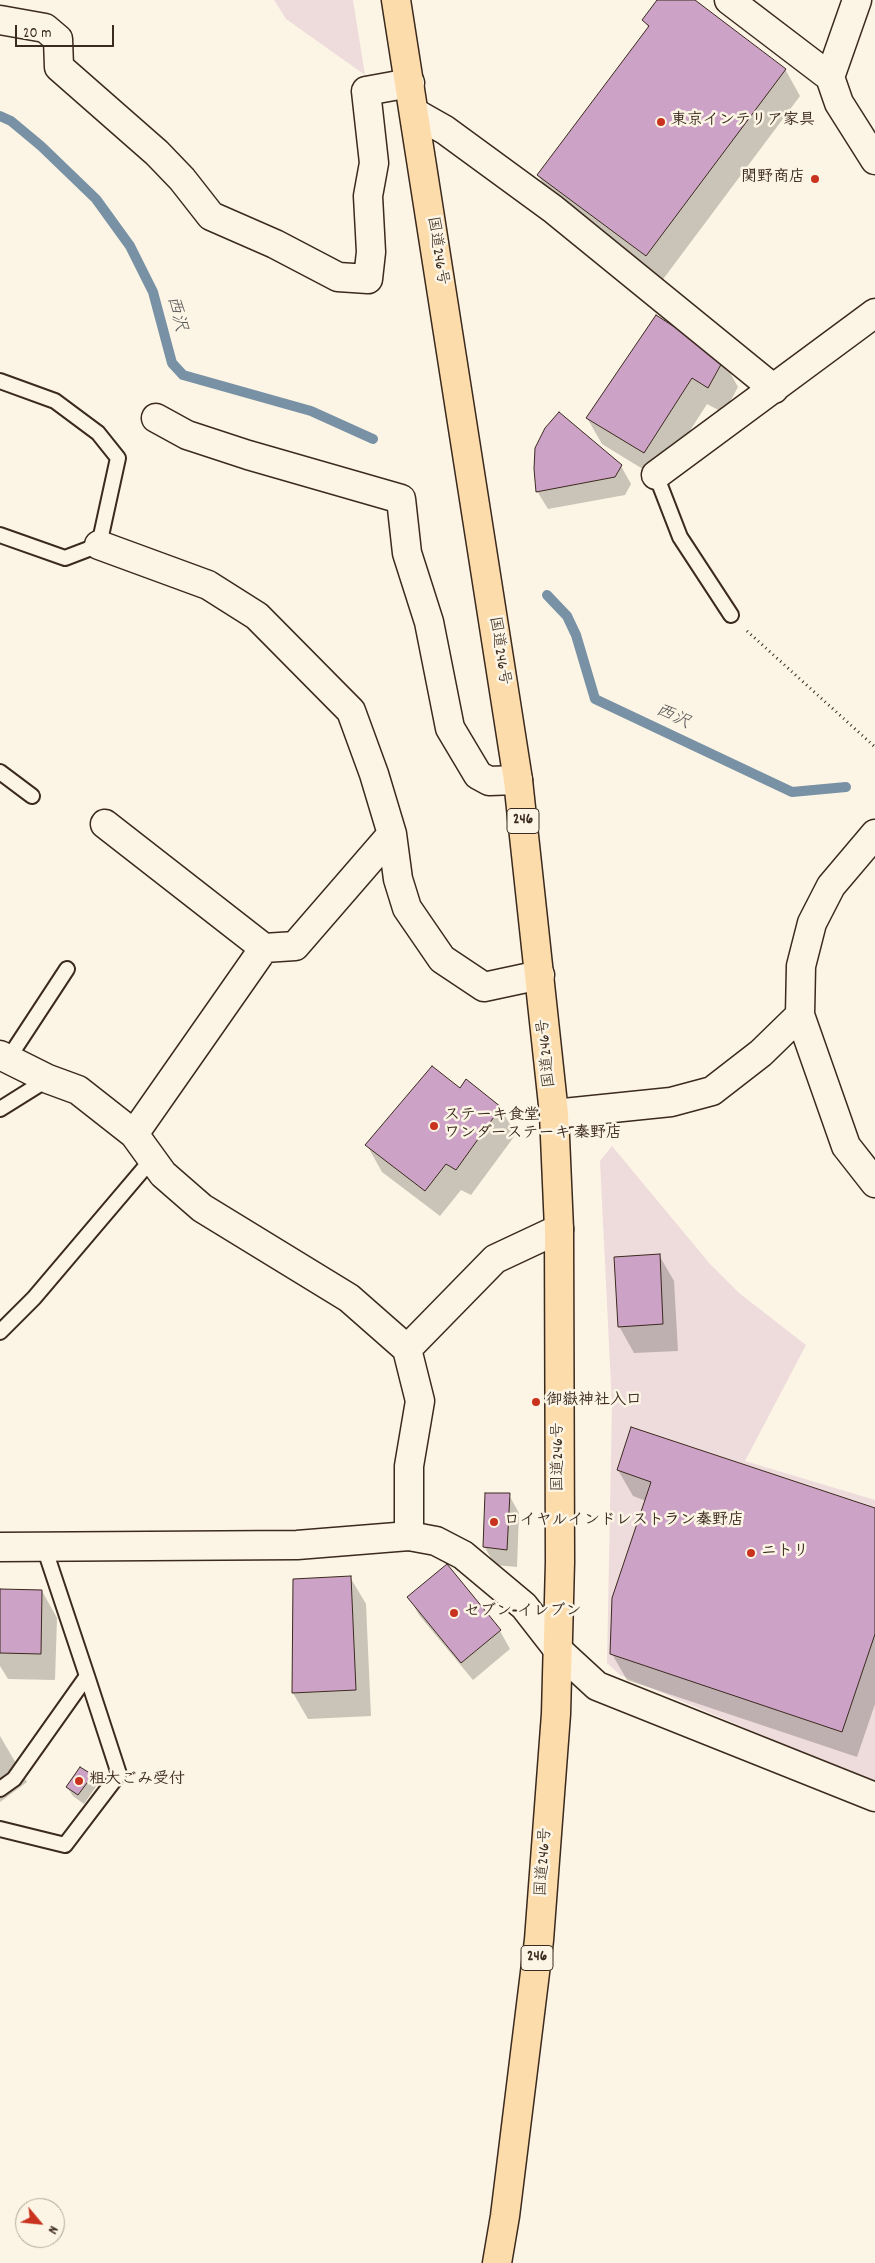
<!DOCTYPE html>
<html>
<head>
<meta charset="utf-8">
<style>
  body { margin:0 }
  #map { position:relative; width:875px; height:2263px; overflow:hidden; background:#fcf5e5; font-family:Dekko,sans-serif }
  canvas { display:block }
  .north { position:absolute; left:15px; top:2198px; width:50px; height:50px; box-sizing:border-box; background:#fcf5e5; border:1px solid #afa495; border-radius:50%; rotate:118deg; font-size:14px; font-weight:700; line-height:20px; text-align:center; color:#3b2a1e }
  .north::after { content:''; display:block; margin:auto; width:18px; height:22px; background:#c8321e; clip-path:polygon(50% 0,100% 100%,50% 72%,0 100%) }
  .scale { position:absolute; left:15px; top:25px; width:99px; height:22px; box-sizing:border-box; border:2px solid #3b2a1e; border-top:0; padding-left:6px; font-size:15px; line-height:18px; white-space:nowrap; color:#3b2a1e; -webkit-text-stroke:4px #fcf5e5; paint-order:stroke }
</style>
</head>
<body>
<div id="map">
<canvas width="875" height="2263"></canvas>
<div class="north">N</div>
<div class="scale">20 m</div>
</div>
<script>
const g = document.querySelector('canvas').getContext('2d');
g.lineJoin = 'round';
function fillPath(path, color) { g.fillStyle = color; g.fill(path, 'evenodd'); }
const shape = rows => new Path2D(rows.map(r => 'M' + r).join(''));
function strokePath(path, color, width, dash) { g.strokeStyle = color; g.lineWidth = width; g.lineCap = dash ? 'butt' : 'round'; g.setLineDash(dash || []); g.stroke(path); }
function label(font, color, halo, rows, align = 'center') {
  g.font = font + ' Dekko,"Klee One",sans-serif'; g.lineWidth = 5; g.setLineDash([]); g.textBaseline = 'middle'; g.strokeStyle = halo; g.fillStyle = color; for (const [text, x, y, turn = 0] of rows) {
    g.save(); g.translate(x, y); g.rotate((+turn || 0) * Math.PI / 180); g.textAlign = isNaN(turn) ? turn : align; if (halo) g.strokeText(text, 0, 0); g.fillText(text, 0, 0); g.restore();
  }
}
const built = shape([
  [274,0,353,0,365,75,286,19],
  [612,1146,710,1264,739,1293,806,1345,745,1461,875,1500,875,1783,620,1675,607,1663,612,1406,600,1161]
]);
const shadow = shape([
  [659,0,693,0,785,69,800,96,661,282,554,202,538,175,649,29,644,20],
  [723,360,738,387,724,413,707,404,659,479,602,444,587,418],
  [621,466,631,484,625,495,548,509,537,491],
  [466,1081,500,1108,516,1134,471,1195,461,1190,440,1216,382,1172,367,1145,461,1090],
  [659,1255,674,1281,678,1351,634,1353,619,1326],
  [618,1470,875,1509,875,1704,857,1757,627,1680,612,1654,646,1501,633,1496],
  [509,1495,519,1513,517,1567,495,1565,484,1546],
  [350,1577,366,1604,371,1716,308,1719,293,1693,295,1581],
  [0,1591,42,1591,57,1618,55,1680,8,1679,0,1666],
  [409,1597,500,1631,510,1649,473,1680,419,1615],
  [0,1736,27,1782,0,1802],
  [92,1776,97,1785,84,1804,73,1796,67,1787]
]);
const stream = shape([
  [0,116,11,121,41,146,96,199,130,246,153,292,172,363,183,375,311,411,373,439],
  [547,595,567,616,576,635,595,699,792,792,846,787]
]);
const building = shape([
  [657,0,695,0,786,69,646,256,537,175,649,26,642,20,657,0],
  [656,315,724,359,708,388,692,378,644,453,586,418,656,315],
  [559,412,622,465,615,477,536,492,534,469,535,448,545,428,559,412],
  [432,1066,460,1088,466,1079,501,1107,456,1170,446,1164,425,1191,365,1145,432,1066],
  [660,1254,663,1324,618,1327,614,1257,660,1254],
  [631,1427,875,1508,875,1634,842,1732,610,1654,612,1598,651,1482,617,1470,631,1427],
  [485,1493,510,1493,507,1550,483,1547,485,1493],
  [447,1564,501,1630,461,1663,407,1597,447,1564],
  [351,1576,356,1690,292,1693,293,1579,351,1576],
  [0,1589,42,1590,41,1654,0,1653,0,1589],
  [80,1767,93,1775,78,1795,66,1787,80,1767]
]);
const path = shape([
  [747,631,875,747]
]);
const lane = shape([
  [0,381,55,401,98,433,118,458,99,545,65,558,0,535],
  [656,475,680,537,731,615],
  [0,772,32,796],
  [8,1059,67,969],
  [0,1109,48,1079],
  [0,1332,34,1298,152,1159],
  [0,1789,14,1779,87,1676,44,1547],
  [0,1829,65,1845,119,1774,87,1676]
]);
const street = shape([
  [729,0,830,77,839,103,875,160],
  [0,20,45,28,58,39,59,67,157,153,182,179,211,216,275,244,338,277,368,279,371,252,368,196,374,163,366,91,410,83],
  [830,77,857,0],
  [415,113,445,130,553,209,774,389],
  [156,418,187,435,248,455,401,499,407,553,429,622,450,728,478,775,489,781,518,780],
  [656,475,875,313],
  [99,545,208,585,257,616,351,711,374,774,392,834,398,879,407,908,442,959,484,987,540,975],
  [105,824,264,948],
  [875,834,831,886,812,923,801,966,800,1015,846,1146,875,1183],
  [0,1055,48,1079,78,1090,134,1134,163,1174,202,1208,349,1298,407,1349,420,1401,409,1466,409,1536],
  [554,1114,671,1102,712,1091,761,1053,800,1015],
  [134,1134,264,948,295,946,392,834],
  [407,1349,495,1259,559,1229],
  [559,1651,597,1686,875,1797]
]);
const secondary = shape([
  [0,1547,297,1545,409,1536,436,1541,463,1555,524,1606,559,1651]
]);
const highway = shape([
  [396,0,518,780,554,1114,559,1229,560,1562,556,1714,539,1940,505,2216,497,2263]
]);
const markers = [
  [661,122,5,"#c8321e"],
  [815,179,5,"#c8321e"],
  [434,1126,5,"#c8321e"],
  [536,1402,5,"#c8321e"],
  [494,1522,5,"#c8321e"],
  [751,1553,5,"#c8321e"],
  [454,1613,5,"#c8321e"],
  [79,1781,5,"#c8321e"]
];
const shields = [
  [523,821,32],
  [537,1958,32]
];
const shieldNames = [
  ["246",523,821],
  ["246",537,1958]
];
const poiNames = [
  ["東京インテリア家具",671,122],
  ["関野商店",805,179,"right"],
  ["ステーキ食堂",444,1117],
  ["ワンダーステーキ 秦野店",444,1135],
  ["御嶽神社入口",546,1402],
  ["ロイヤルインドレストラン秦野店",504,1522],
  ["ニトリ",761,1553],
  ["セブン-イレブン",464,1613],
  ["粗大ごみ受付",89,1781]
];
const streetNames = [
  ["国道246号",436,251,81],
  ["国道246号",498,651,81],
  ["国道246号",548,1053,-96],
  ["国道246号",560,1457,-90],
  ["国道246号",545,1862,-86]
];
const waterNames = [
  ["西沢",175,314,75],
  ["西沢",672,718,25]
];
fillPath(built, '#eedcdc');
fillPath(shadow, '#0003');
strokePath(stream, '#7891a4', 10);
fillPath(building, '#cca2c6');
strokePath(building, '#3b2a1e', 1);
strokePath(lane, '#3b2a1e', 18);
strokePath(street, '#3b2a1e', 31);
strokePath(secondary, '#3b2a1e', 31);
strokePath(highway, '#3b2a1e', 31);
strokePath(path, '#3b2a1e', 3, [1, 4]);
strokePath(lane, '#fcf5e5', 14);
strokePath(street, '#fcf5e5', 28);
strokePath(secondary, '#fcf5e5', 28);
strokePath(highway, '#fddcac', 28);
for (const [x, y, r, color] of markers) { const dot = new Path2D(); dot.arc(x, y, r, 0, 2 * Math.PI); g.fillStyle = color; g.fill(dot); strokePath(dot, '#fcf5e5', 2); }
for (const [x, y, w] of shields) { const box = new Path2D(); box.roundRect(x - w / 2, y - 12.5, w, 25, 4); g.fillStyle = '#fcf5e5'; g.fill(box); strokePath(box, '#3b2a1e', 1); }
label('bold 15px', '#3b2a1e', null, shieldNames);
label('bold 16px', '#3b2a1e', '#fcf5e5', poiNames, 'left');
label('16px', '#3b2a1e', '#fcf5e5', streetNames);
label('italic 18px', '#545556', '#fcf5e5', waterNames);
</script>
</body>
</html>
